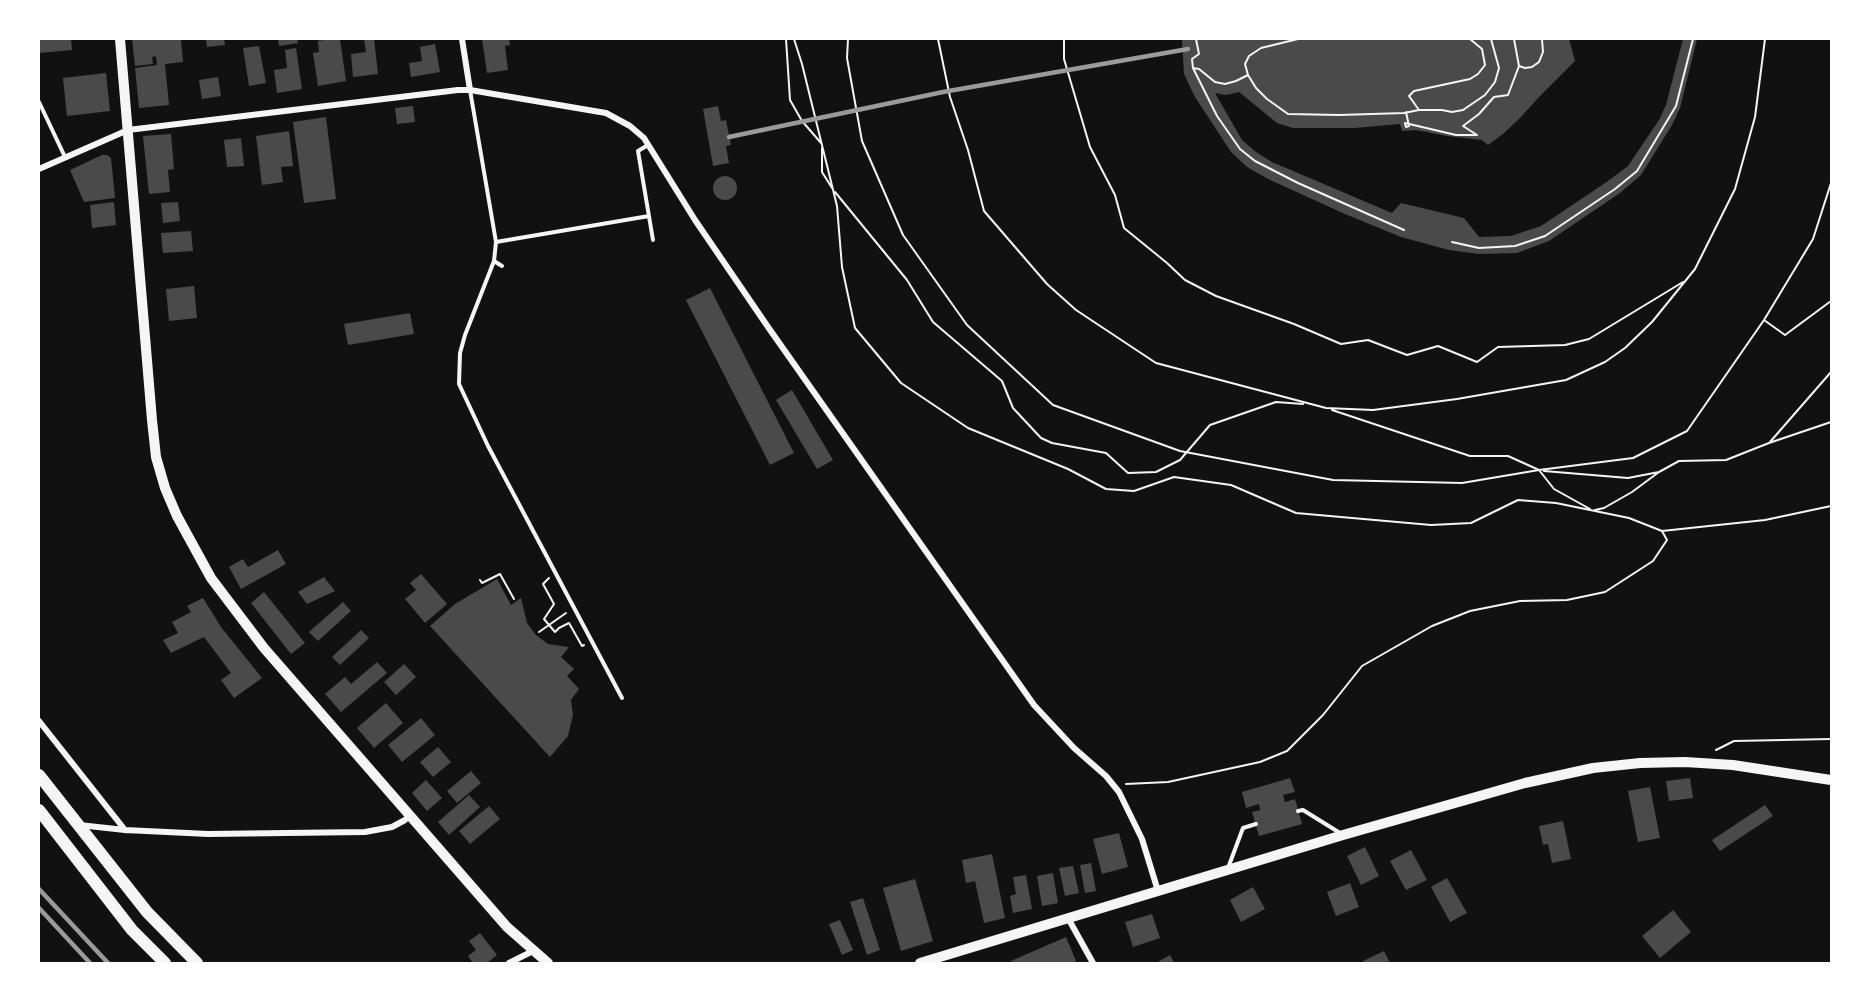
<!DOCTYPE html>
<html>
<head>
<meta charset="utf-8">
<style>
  body { margin:0 }
  #map { position:relative; width:1870px; height:1002px; overflow:hidden; background:#111; font-family:"Varela Round",sans-serif }
  canvas { display:block }
  .frame { position:absolute; inset:0; border:40px solid #fff; pointer-events:none }
</style>
</head>
<body>
<div id="map">
<canvas width="1870" height="1002"></canvas>
<div class="frame"></div>
</div>
<script>
const g = document.querySelector('canvas').getContext('2d');
g.lineJoin = 'round';
function fillPath(path, color) { g.fillStyle = color; g.fill(path, 'evenodd'); }
const shape = rows => new Path2D(rows.map(r => 'M' + r).join(''));
function strokePath(path, color, width, dash) { g.strokeStyle = color; g.lineWidth = width; g.lineCap = dash ? 'butt' : 'round'; g.setLineDash(dash || []); g.stroke(path); }
const building = shape([
  [39,39,71,39,72,50,39,53],
  [132,39,181,39,183,62,165,64,169,105,139,108,135,68,157,65,156,56,152,57,153,64,135,66],
  [206,39,224,39,225,45,207,47],
  [278,39,297,39,298,43,279,46],
  [330,39,340,39,346,81,318,86,313,53,319,52,318,41],
  [364,39,374,39,378,74,353,77,351,54,366,52],
  [482,39,509,39,510,45,505,46,508,70,487,73],
  [1182,39,1569,39,1575,61,1540,96,1520,118,1503,134,1488,145,1482,140,1447,136,1416,130,1402,131,1400,124,1354,128,1293,128,1277,123,1239,92,1226,95,1215,93,1242,140,1256,152,1272,162,1392,213,1401,203,1464,218,1479,237,1511,236,1541,226,1608,181,1628,166,1659,120,1666,105,1683,39,1697,39,1680,108,1672,125,1641,175,1620,193,1549,241,1517,253,1479,254,1449,250,1401,237,1345,214,1268,179,1247,167,1231,152,1195,97,1184,74],
  [435,44,440,72,411,77,409,63,422,61,420,47],
  [259,46,266,83,249,86,243,48],
  [296,48,302,89,277,93,274,70,287,68,285,50],
  [106,73,110,111,67,116,63,78],
  [218,77,221,96,202,99,199,80],
  [413,106,415,122,397,124,395,108],
  [718,106,721,121,726,120,731,145,726,146,729,163,713,166,703,109],
  [326,117,336,199,304,203,293,122],
  [289,131,293,166,281,167,283,182,262,185,256,136],
  [171,134,174,169,168,170,170,192,149,194,143,136],
  [241,138,244,166,227,167,224,140],
  [102,155,107,155,111,158,115,198,84,202,70,170],
  '713 188a12 12 0 1 1 24 0a12 12 0 1 1-24 0Z',
  [114,202,116,225,92,228,90,205],
  [178,202,180,221,163,223,161,203],
  [191,231,193,251,163,253,161,233],
  [194,286,197,318,169,321,166,289],
  [710,288,794,453,770,465,686,300],
  [410,313,414,334,348,345,344,324],
  [792,390,833,460,817,469,776,400],
  [278,550,286,564,241,589,229,567,243,559,248,567],
  [421,574,447,604,425,623,405,599,416,590,410,583],
  [324,577,335,591,307,604,298,592],
  [497,579,511,605,521,598,527,623,536,635,548,644,569,647,561,657,574,669,567,676,579,689,571,700,573,715,568,736,550,757,430,626,455,604],
  [264,592,305,643,291,654,251,603],
  [203,598,221,627,262,678,234,698,221,680,231,673,204,637,171,653,163,640,178,633,172,622,191,612,187,606],
  [343,602,351,611,318,641,309,632],
  [361,630,369,638,340,665,332,657],
  [377,662,387,673,341,712,325,694,345,677,351,684],
  [404,664,416,677,396,695,384,682],
  [386,703,403,723,374,748,357,728],
  [421,718,435,735,402,762,388,745],
  [438,747,451,762,433,777,420,762],
  [471,771,481,783,457,803,447,791],
  [1290,778,1295,792,1283,795,1285,802,1295,799,1302,824,1259,836,1252,812,1260,810,1259,804,1246,808,1242,792],
  [1690,778,1693,798,1669,801,1666,781],
  [426,780,442,798,427,811,412,793],
  [1650,787,1660,838,1638,842,1628,791],
  [469,795,480,807,449,835,438,822],
  [1765,805,1773,816,1720,851,1712,840],
  [489,806,500,819,470,844,459,831],
  [1563,821,1571,859,1552,863,1548,844,1543,845,1539,826],
  [1119,833,1128,867,1102,874,1093,839],
  [1365,847,1379,876,1361,885,1347,856],
  [1411,850,1427,880,1406,890,1390,861],
  [992,854,1005,918,984,923,975,881,966,883,962,860],
  [1091,863,1096,891,1085,893,1080,865],
  [1073,866,1079,893,1065,896,1059,868],
  [1053,873,1058,903,1042,906,1037,876],
  [1026,875,1032,909,1013,913,1010,896,1016,894,1013,877],
  [1447,878,1467,913,1450,922,1431,887],
  [915,879,933,941,901,951,883,888],
  [1350,883,1359,907,1336,916,1327,892],
  [1253,887,1265,909,1241,922,1230,900],
  [863,898,880,950,867,955,850,902],
  [1673,910,1691,932,1660,958,1642,936],
  [1152,914,1160,938,1133,947,1125,922],
  [840,920,853,950,842,955,829,924],
  [480,933,497,955,487,963,473,963,468,956,476,950,469,941],
  [1066,937,1076,961,1073,963,1012,963,1011,961],
  [1384,951,1390,963,1364,963,1363,961],
  [1170,955,1174,963,1156,963]
]);
const path = shape([
  [786,39,790,100,802,121,821,143],
  [794,39,802,64,837,206,842,267,855,328,901,383,968,428,1068,469,1106,489,1134,491,1174,477,1231,485,1296,513,1431,525,1471,523,1518,500,1556,503,1629,518,1662,531,1765,520,1831,506],
  [848,39,847,58,862,141,903,235,967,325,1053,405,1180,451,1333,480,1462,483,1539,470,1633,458,1687,431,1764,320,1813,239,1831,183],
  [938,39,950,97,968,150,984,211,1047,284,1076,310,1156,363,1326,408,1373,410,1457,399,1566,380,1605,362,1625,348,1652,322,1695,269,1735,189,1755,117,1765,39],
  [1064,39,1064,59,1090,147,1115,195,1124,228,1167,263,1185,280,1216,296,1294,324,1341,344,1368,340,1407,355,1438,346,1477,362,1498,347,1565,345,1589,339,1683,282],
  [1196,39,1199,54,1192,59,1193,68,1217,116,1240,149,1255,161,1298,183,1404,230],
  [1298,39,1261,48,1249,56,1245,64,1248,75,1256,88,1267,99,1288,114,1339,115,1404,113,1419,110,1442,110,1452,112,1463,110,1485,95,1495,82,1499,68,1491,39],
  [1514,39,1519,66,1525,68,1532,67,1539,62,1543,52,1542,39],
  [1193,68,1199,69,1215,82,1225,84,1236,81,1248,75],
  [1419,110,1409,96,1414,91,1470,79,1478,74,1485,65,1482,49,1470,39],
  [1405,123,1456,135,1477,135,1463,126,1479,114,1494,97,1508,95,1519,66],
  [1405,124,1406,127,1409,126,1406,112],
  [822,148,822,172,832,188],
  [835,192,907,280,933,322,1002,381,1013,408,1041,438,1052,443,1106,453,1128,473,1156,472,1180,460,1210,425,1276,402,1303,404],
  [1452,242,1479,248,1515,246,1545,236,1615,189,1637,171,1676,106,1693,39],
  [1764,320,1785,335,1831,301],
  [1332,410,1470,456,1508,456,1539,470,1554,489,1590,509],
  [1770,442,1831,372],
  [1544,471,1628,478,1659,472,1679,461,1726,460,1769,443,1831,422],
  [1595,510,1604,508,1632,492,1659,472],
  [549,578,543,584,554,604,544,619,555,632,559,628,569,623,582,646,584,645],
  [480,580,482,583,500,574,514,599],
  [539,632,566,613],
  [1716,750,1734,741,1831,739],
  [1126,784,1168,782,1260,762,1287,751,1323,715,1362,666,1432,626,1470,611,1520,601,1567,600,1605,592,1653,561,1667,540,1662,531]
]);
const service = shape([
  [470,90,496,242,494,261,465,335,460,353,459,384,488,446,622,698],
  [39,102,65,157],
  [648,145,638,151,653,240],
  [496,242,649,216],
  [494,261,502,266],
  [1298,811,1303,810,1340,833],
  [1228,868,1243,828,1256,824]
]);
const minor = shape([
  [462,39,470,90],
  [39,169,128,130,458,90,470,90,606,113,630,126,644,138,695,220,768,327,1034,705,1074,748,1106,776,1119,792,1142,839,1158,891],
  [39,721,125,830],
  [79,825,125,830,208,834,365,832,392,827,405,820,410,815],
  [1068,918,1093,963],
  [509,963,533,951]
]);
const secondary = shape([
  [120,39,152,420,156,457,165,488,177,516,211,578,264,648,507,927,548,963],
  [920,963,1343,835,1525,783,1593,768,1640,763,1685,762,1733,765,1831,780]
]);
const primary = shape([
  [39,775,147,912,197,963],
  [39,810,132,930,165,963]
]);
const rail = shape([
  [729,137,943,92,1188,49],
  [39,889,108,963],
  [39,908,90,963]
]);
fillPath(building, '#4a4a4a');
strokePath(path, '#f5f5f5', 2);
strokePath(service, '#f5f5f5', 4);
strokePath(minor, '#f5f5f5', 6);
strokePath(secondary, '#f5f5f5', 10);
strokePath(primary, '#f5f5f5', 12);
strokePath(rail, '#9a9a9a', 4.5);
</script>
</body>
</html>
